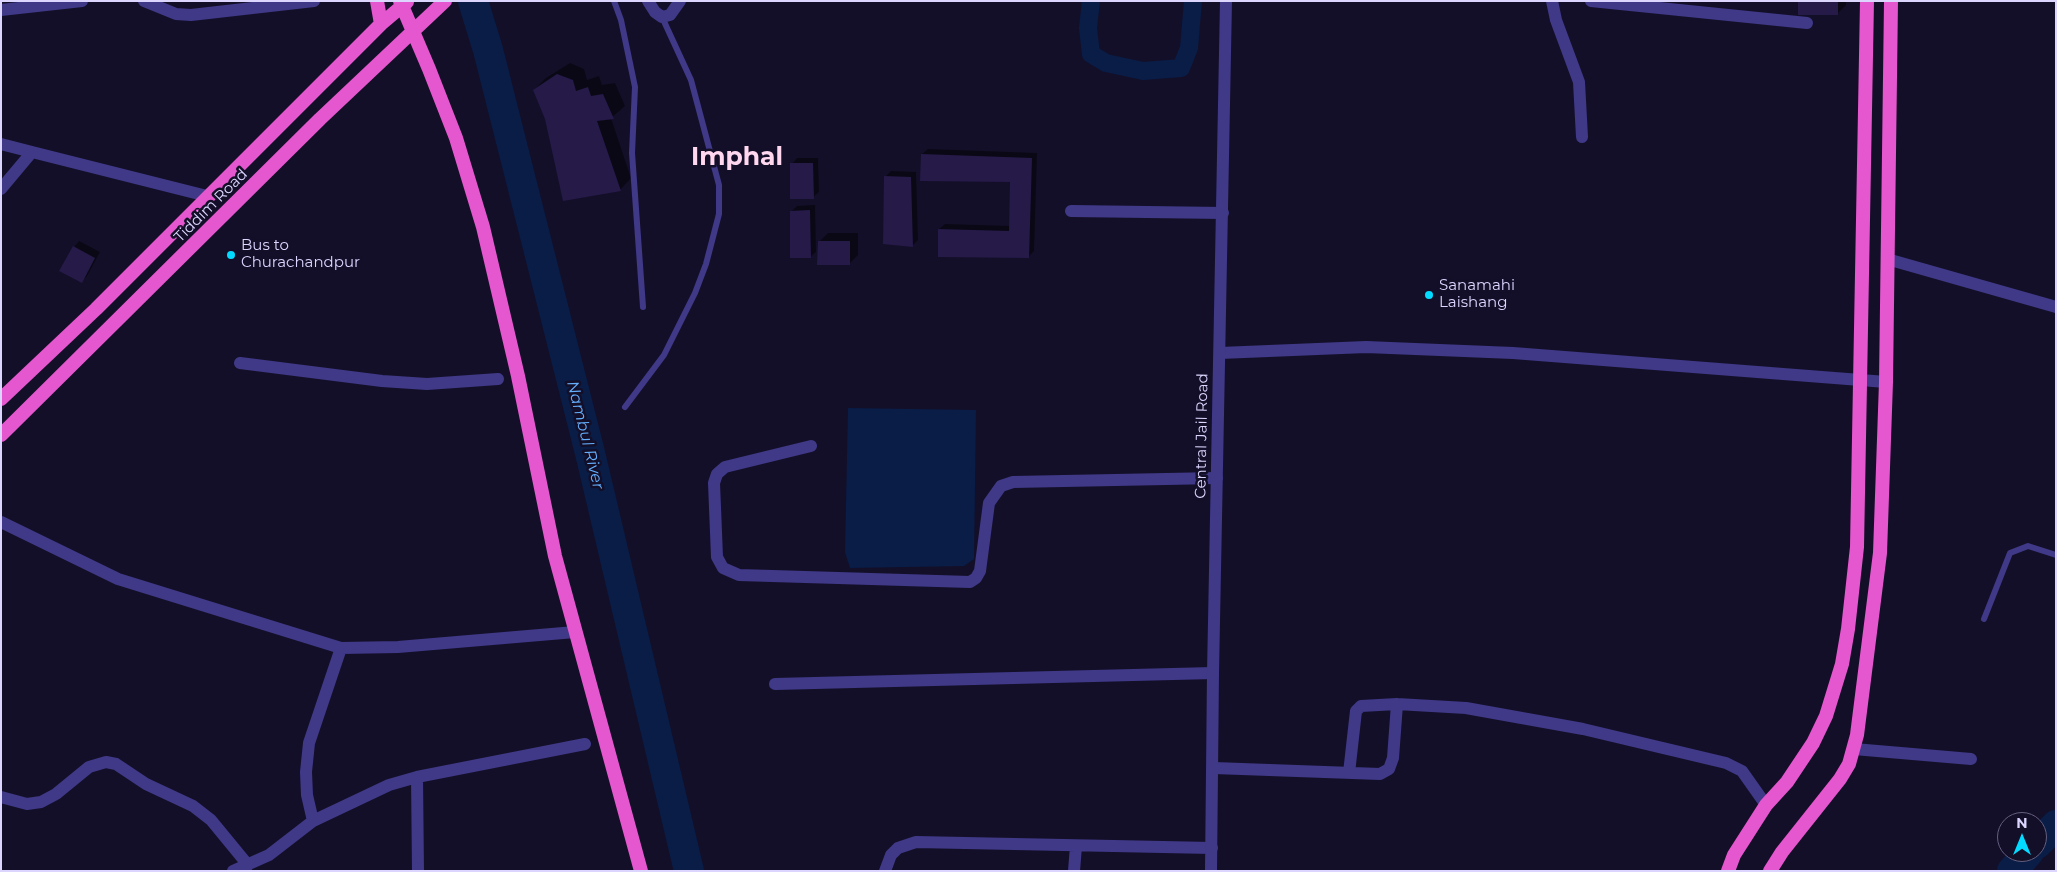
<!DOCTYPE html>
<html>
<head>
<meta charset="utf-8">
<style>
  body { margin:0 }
  #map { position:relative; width:2057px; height:872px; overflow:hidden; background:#140f28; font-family:Montserrat,sans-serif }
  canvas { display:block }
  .frame { position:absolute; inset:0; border:2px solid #dcd6ff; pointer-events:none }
  .north { position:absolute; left:1997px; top:812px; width:50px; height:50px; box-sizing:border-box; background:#140f28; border:1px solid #645f7e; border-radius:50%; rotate:0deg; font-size:14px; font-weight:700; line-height:20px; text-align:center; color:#dcd6ff }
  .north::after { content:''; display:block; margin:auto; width:18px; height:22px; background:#02daff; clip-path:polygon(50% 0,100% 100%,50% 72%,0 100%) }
</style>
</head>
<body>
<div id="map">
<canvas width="2057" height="872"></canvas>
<div class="frame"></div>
<div class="north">N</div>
</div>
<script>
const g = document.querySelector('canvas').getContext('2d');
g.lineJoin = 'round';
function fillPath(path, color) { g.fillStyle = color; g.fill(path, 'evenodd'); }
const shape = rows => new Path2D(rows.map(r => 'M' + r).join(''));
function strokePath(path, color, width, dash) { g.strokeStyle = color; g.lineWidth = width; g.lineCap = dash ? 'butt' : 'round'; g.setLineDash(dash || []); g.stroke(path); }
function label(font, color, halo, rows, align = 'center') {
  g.font = font + ' Montserrat,sans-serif'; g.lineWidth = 5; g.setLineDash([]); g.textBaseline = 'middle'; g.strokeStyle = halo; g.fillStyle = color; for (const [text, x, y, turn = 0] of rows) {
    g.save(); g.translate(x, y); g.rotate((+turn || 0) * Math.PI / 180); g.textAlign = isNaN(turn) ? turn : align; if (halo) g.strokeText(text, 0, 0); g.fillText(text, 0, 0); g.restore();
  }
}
const water = shape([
  [848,408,976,410,974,559,964,566,850,568,845,552]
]);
const shadow = shape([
  [1799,1,1846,1,1846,5,1838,13],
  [570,63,584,69,587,80,599,76,602,85,615,83,625,106,611,118,631,178,620,190,546,119,534,90,546,78],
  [928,149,1037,153,1034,251,1028,257,939,229,945,224,1011,226,1012,180,922,154],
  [797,158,818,158,819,192,813,197,792,164],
  [891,171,916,172,918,240,913,245,886,176],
  [815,205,816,252,810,257,792,211,797,206],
  [828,233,858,233,858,255,849,264,819,242],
  [79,241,100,252,87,276,82,281,74,247]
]);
const canal = shape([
  [1091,1,1088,28,1091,54,1106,63,1143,71,1181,68,1189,48,1193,1]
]);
const river = shape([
  [473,1,488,50,590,453,689,871],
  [2037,844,2056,825],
  [2012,871,2029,852]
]);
const building = shape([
  [1798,1,1838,1,1838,15,1798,15],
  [557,74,573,80,576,91,588,87,591,96,603,94,614,119,597,121,621,191,563,201,545,119,533,90],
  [921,154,1032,158,1029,258,938,257,938,229,1009,231,1010,182,920,181],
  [790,163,813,163,814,199,790,199],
  [884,176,911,177,913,247,883,244],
  [810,210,811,258,790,258,790,211],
  [818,241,850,241,850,265,817,265],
  [73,246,95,258,82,283,59,271]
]);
const service = shape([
  [614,1,621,20,635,87,632,153,643,307],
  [625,407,664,355,695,293,706,264,719,214,719,185,691,80,662,17],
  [1984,619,2010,553,2028,546,2056,555]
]);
const minor = shape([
  [144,1,176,14,191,15,314,1],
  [648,1,655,12,662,17,670,15,680,1],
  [1552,1,1556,20,1579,82,1582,137],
  [1591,1,1807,23],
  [1,10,82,1],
  [1,144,32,152],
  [1,189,32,152,207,196],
  [1071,211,1223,213],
  [1887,259,2056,307],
  [1220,353,1366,347,1513,353,1886,382],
  [240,363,382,381,427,384,498,379],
  [811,446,725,467,717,474,714,483,717,557,723,568,739,575,970,582,976,578,980,571,989,503,1001,486,1013,482,1217,478],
  [1,522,118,579,341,648,398,647,575,632],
  [775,684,1213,673],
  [1854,749,1971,759],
  [1214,768,1380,774,1389,769,1393,758,1397,704],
  [1349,773,1356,711,1361,706,1397,704,1466,708,1583,729,1726,763,1742,771,1766,805],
  [417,777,418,871],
  [1,797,27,804,41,802,56,794,89,767,106,762,116,764,146,784,193,806,211,820,248,865],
  [313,821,307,795,306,772,309,743,341,648],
  [233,871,269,855,313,821,389,785,417,777,585,744],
  [885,871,891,855,898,848,916,842,1212,848],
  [1074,871,1076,846]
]);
const tertiary = shape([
  [1211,871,1213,673,1226,1]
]);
const trunk = shape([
  [377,1,381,24],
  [400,1,429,69,456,138,483,227,518,376,555,556,641,871],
  [1,399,96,309,381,24,407,2],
  [1,435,320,119,445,1],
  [1728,871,1734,855,1766,805,1787,782,1813,743,1826,716,1842,664,1848,629,1857,547,1867,1],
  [1770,871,1782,852,1840,779,1849,764,1857,735,1880,553,1886,382,1891,1]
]);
const markers = [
  [231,255,5,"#02daff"],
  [1429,295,5,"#02daff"]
];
const streetNames = [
  ["Tiddim Road",211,206,-45],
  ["Central Jail Road",1202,436,-89]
];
const poiNames = [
  ["Bus to",241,246],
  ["Churachandpur",241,263],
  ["Sanamahi",1439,286],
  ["Laishang",1439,303]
];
const waterNames = [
  ["Nambul River",585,435,76]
];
const townNames = [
  ["Imphal",737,158]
];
fillPath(water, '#091d47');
fillPath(shadow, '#0007');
strokePath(canal, '#091d47', 18);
strokePath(river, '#091d47', 30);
fillPath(building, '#261a49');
strokePath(service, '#3f3988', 6);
strokePath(minor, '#3f3988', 12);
strokePath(tertiary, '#3f3988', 12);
strokePath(trunk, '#e457ce', 14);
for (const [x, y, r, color] of markers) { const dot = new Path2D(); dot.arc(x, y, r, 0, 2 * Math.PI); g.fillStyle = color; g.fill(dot); strokePath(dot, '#140f28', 2); }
label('15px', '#dcd6ff', '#140f28', streetNames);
label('15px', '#dcd6ff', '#140f28', poiNames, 'left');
label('italic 16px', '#64b0ff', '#140f28', waterNames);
label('bold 25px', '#ffd8ef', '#140f28', townNames);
</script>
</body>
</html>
